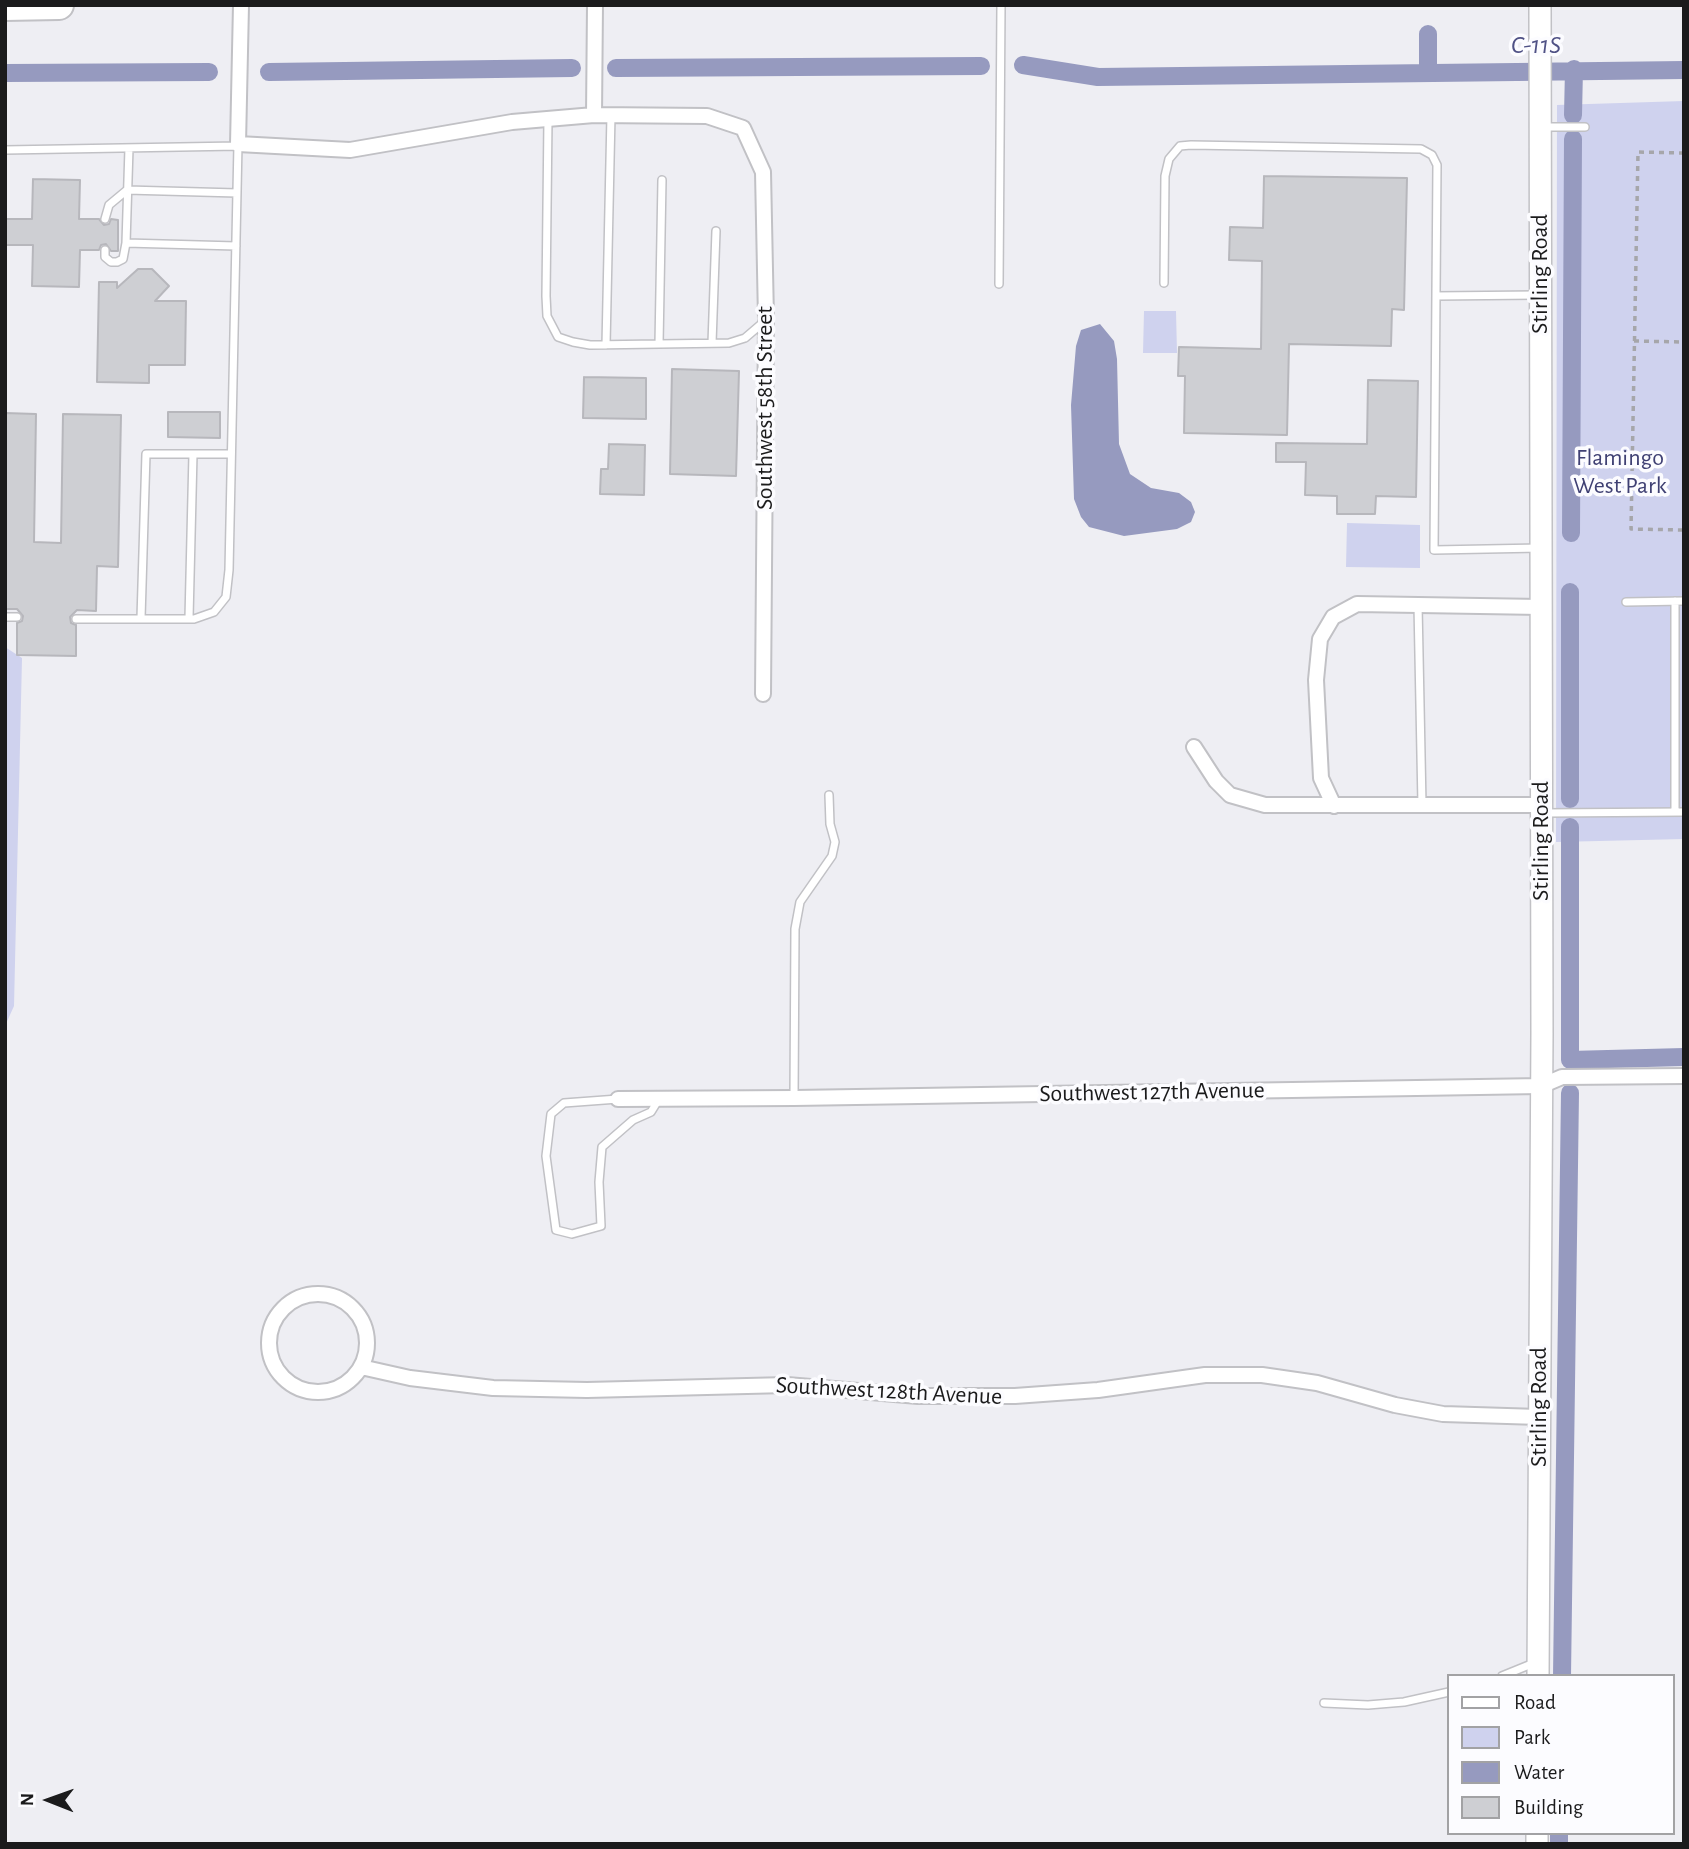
<!DOCTYPE html>
<html>
<head>
<meta charset="utf-8">
<style>
  body { margin:0 }
  #map { position:relative; width:1689px; height:1849px; overflow:hidden; background:#eeeef3; font-family:"Alegreya Sans",sans-serif }
  canvas { display:block }
  .frame { position:absolute; inset:0; border:7px solid #1b1b1c; pointer-events:none }
  .legend { position:absolute; left:1447px; top:1674px; width:228px; height:161px; box-sizing:border-box; background:#fcfcff; border:2px solid #a2a2a4; margin:0; padding:9px 12px; list-style:none; font-size:21px; color:#1b1b1c }
  .legend li { display:flex; align-items:center; gap:14px; height:35px }
  .legend b { width:35px; border:2px solid #a2a2a4 }
  .north { position:absolute; left:14px; top:1765px; width:70px; height:70px; -webkit-text-stroke:5px #fcfcff; paint-order:stroke; rotate:271deg; font-size:19px; font-weight:700; line-height:28px; text-align:center; color:#1b1b1c }
  .north::after { content:''; display:block; margin:auto; width:24px; height:32px; background:#1b1b1c; clip-path:polygon(50% 0,100% 100%,50% 72%,0 100%) }
</style>
</head>
<body>
<div id="map">
<canvas width="1689" height="1849"></canvas>
<div class="frame"></div>
<ul class="legend">
<li><b style="height:9px;background:#fff"></b>Road</li>
<li><b style="height:19px;background:#cfd2ee"></b>Park</li>
<li><b style="height:19px;background:#969abf"></b>Water</li>
<li><b style="height:19px;background:#cecfd3"></b>Building</li>
</ul>
<div class="north">N</div>
</div>
<script>
const g = document.querySelector('canvas').getContext('2d');
g.lineJoin = 'round';
function fillPath(path, color) { g.fillStyle = color; g.fill(path, 'evenodd'); }
const shape = rows => new Path2D(rows.map(r => 'M' + r).join(''));
function strokePath(path, color, width, dash) { g.strokeStyle = color; g.lineWidth = width; g.lineCap = dash ? 'butt' : 'round'; g.setLineDash(dash || []); g.stroke(path); }
function label(font, color, halo, rows, align = 'center') {
  g.font = font + ' "Alegreya Sans",sans-serif'; g.lineWidth = 7; g.setLineDash([]); g.textBaseline = 'middle'; g.strokeStyle = halo; g.fillStyle = color; for (const [text, x, y, turn = 0] of rows) {
    g.save(); g.translate(x, y); g.rotate((+turn || 0) * Math.PI / 180); g.textAlign = isNaN(turn) ? turn : align; if (halo) g.strokeText(text, 0, 0); g.fillText(text, 0, 0); g.restore();
  }
}
const green = shape([
  [1684,101,1684,839,1556,842,1557,105],
  [1144,311,1176,311,1177,353,1143,353],
  [1347,523,1420,525,1420,568,1346,567],
  [5,647,22,658,14,1006,5,1026]
]);
const water = shape([
  [1100,324,1114,341,1117,359,1119,444,1130,474,1151,488,1179,493,1191,502,1195,512,1191,522,1177,529,1124,536,1089,527,1081,517,1074,499,1071,405,1076,346,1081,330]
]);
const canal = shape([
  [1023,65,1098,77,1684,70],
  [616,68,981,66],
  [269,72,572,68],
  [1428,72,1428,34],
  [5,73,209,72],
  [1573,115,1574,69],
  [1571,533,1573,139],
  [1570,592,1570,799],
  [1570,827,1570,1060,1684,1057],
  [1562,1676,1570,1093],
  [1559,1844,1559,1833]
]);
const building = shape([
  [1264,176,1407,178,1404,310,1392,309,1391,346,1289,344,1287,435,1184,433,1185,376,1178,376,1179,347,1261,349,1262,261,1229,260,1230,227,1263,228,1264,176],
  [33,179,80,180,79,219,99,219,104,225,109,224,111,219,118,220,118,251,111,251,106,244,101,245,99,250,80,250,79,287,32,286,33,245,5,245,5,219,32,219,33,179],
  [138,269,152,269,169,286,155,301,186,301,185,365,149,365,149,383,97,382,99,282,117,282,117,288,138,269],
  [672,369,739,371,736,476,670,474,672,369],
  [584,377,646,378,646,419,583,418,584,377],
  [1368,380,1418,381,1416,497,1376,496,1375,514,1337,514,1337,496,1305,495,1306,462,1276,462,1276,443,1367,444,1368,380],
  [168,412,220,412,220,438,168,437,168,412],
  [5,413,36,414,34,542,61,543,63,414,121,415,118,567,97,566,96,611,77,610,70,617,71,623,76,625,76,656,17,655,17,623,22,621,23,616,17,609,5,609,5,413],
  [609,444,645,445,644,495,600,494,601,469,608,469,609,444]
]);
const path = shape([
  [1684,153,1638,152,1631,529,1684,530],
  [1634,341,1684,342]
]);
const lane = shape([
  [548,119,546,296,547,316,558,337,573,342,590,345,729,343,745,338,766,320],
  [1544,127,1585,127],
  [129,148,126,243,236,246],
  [5,150,238,146],
  [105,219,109,205,127,190,237,193],
  [105,250,105,257,111,262,117,262,123,259,126,243],
  [1164,283,1165,176,1169,159,1180,146,1191,145,1421,149,1432,155,1437,165,1434,550,1540,548],
  [999,284,1001,5],
  [1436,296,1537,295],
  [712,343,716,231],
  [659,344,662,180],
  [606,345,611,115],
  [1626,602,1684,601],
  [1418,605,1422,805],
  [5,617,17,617],
  [141,618,146,454,231,454],
  [189,618,193,454],
  [76,619,194,619,214,612,226,597,229,570,238,144],
  [1675,812,1675,601],
  [1545,813,1684,812],
  [794,1098,795,929,800,902,832,856,835,842,830,824,829,795],
  [618,1099,564,1103,551,1114,546,1156,556,1230,572,1234,601,1226,599,1182,602,1147,633,1120,651,1112,659,1099],
  [1502,1676,1534,1663],
  [1324,1703,1368,1705,1404,1702,1449,1692]
]);
const street = shape([
  [241,5,238,144,350,150,512,122,594,115,707,116,743,128,763,172,766,319,763,694],
  [594,115,595,5],
  [1194,747,1216,781,1230,795,1265,805,1541,805],
  [1334,806,1321,778,1316,680,1320,639,1333,617,1357,604,1541,607],
  [618,1099,794,1098,1541,1086,1562,1077,1684,1076],
  '269 1343a49 49 0 1 1 98 0a49 49 0 1 1-98 0Z',
  [361,1367,410,1378,493,1388,587,1390,787,1385,918,1396,1015,1396,1098,1390,1205,1375,1262,1375,1317,1383,1395,1405,1443,1414,1539,1417]
]);
const secondary = shape([
  [1538,1676,1542,1033,1540,5],
  [1537,1844,1537,1833]
]);
const highway = shape([
  [5,6,59,5]
]);
const streetNames = [
  ["Stirling Road",1540,274,-90],
  ["Southwest 58th Street",765,408,-90],
  ["Stirling Road",1541,841,-90],
  ["Southwest 127th Avenue",1152,1092,-1],
  ["Southwest 128th Avenue",889,1391,3],
  ["Stirling Road",1539,1407,-90]
];
const parkNames = [
  ["Flamingo",1620,458],
  ["West Park",1620,486]
];
const waterNames = [
  ["C-11S",1536,45]
];
fillPath(green, '#cfd2ee');
fillPath(water, '#969abf');
strokePath(canal, '#969abf', 18);
fillPath(building, '#cecfd3');
strokePath(building, '#b7b7bc', 2);
strokePath(lane, '#c1c1c5', 10);
strokePath(street, '#c1c1c5', 18);
strokePath(secondary, '#c1c1c5', 24);
strokePath(highway, '#c1c1c5', 32);
strokePath(path, '#a6a6aa', 3.5, [5, 5]);
strokePath(lane, '#fff', 7);
strokePath(street, '#fff', 14);
strokePath(secondary, '#fff', 21);
strokePath(highway, '#fff', 28);
label('24px', '#1b1b1c', '#fcfcff', streetNames);
label('24px', '#3f4073', '#fcfcff', parkNames);
label('italic 26px', '#4f5185', '#fcfcff', waterNames);
</script>
</body>
</html>
